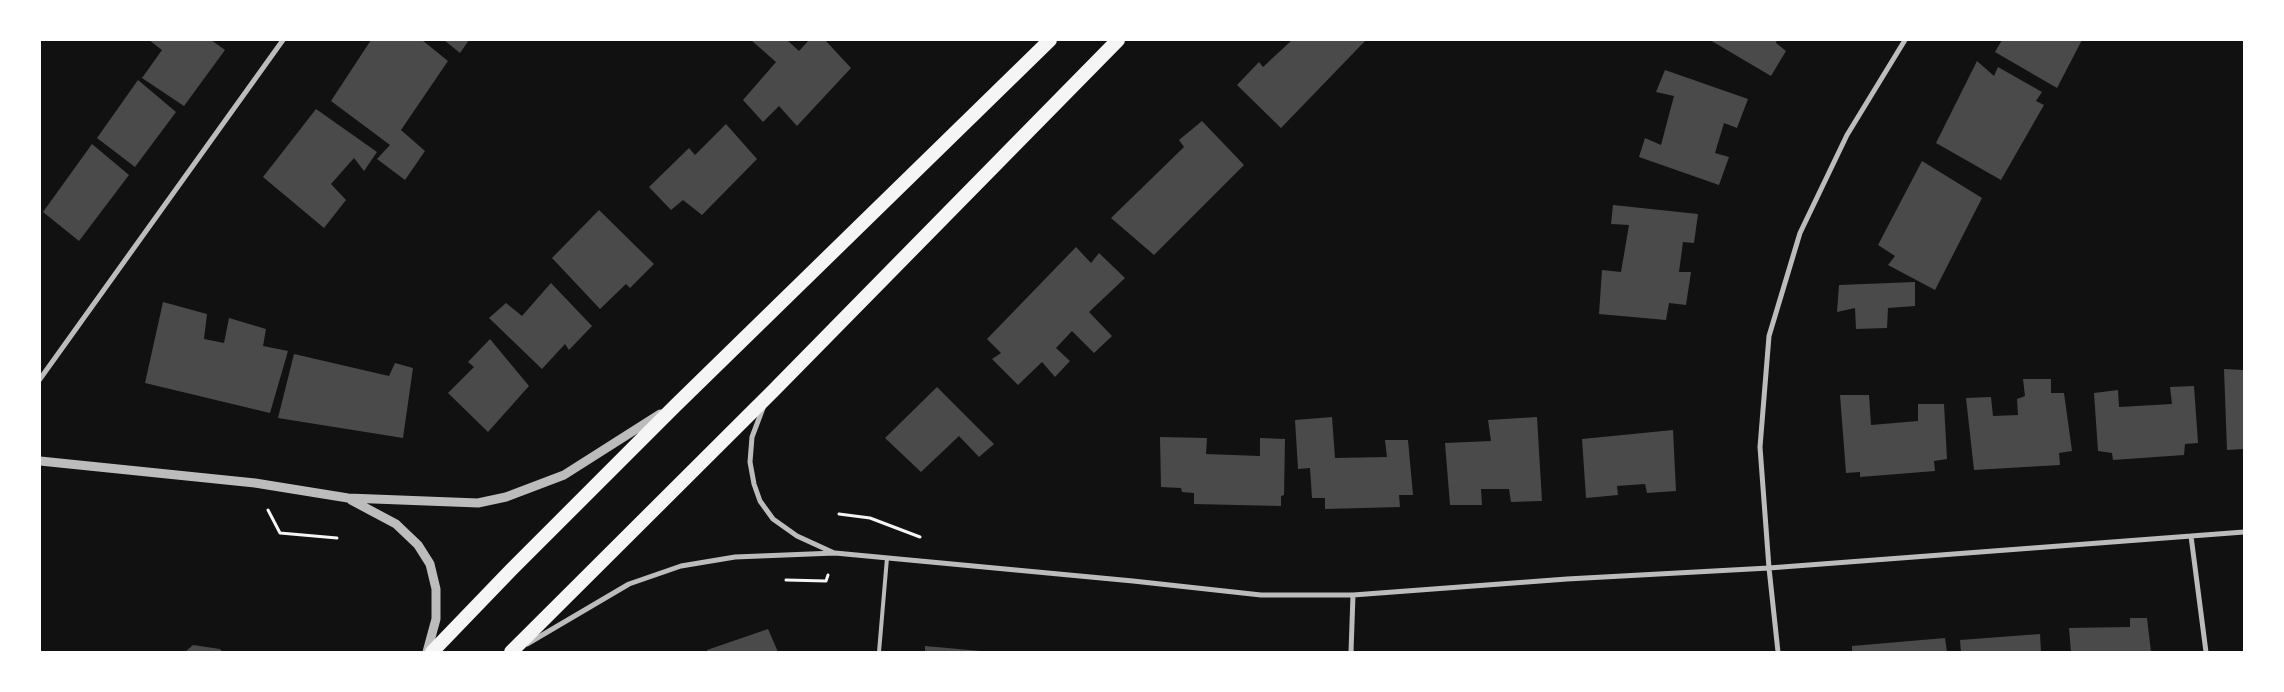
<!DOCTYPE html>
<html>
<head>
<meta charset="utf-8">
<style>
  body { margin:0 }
  #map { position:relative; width:2284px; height:692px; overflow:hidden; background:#111; font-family:"Fira Sans",sans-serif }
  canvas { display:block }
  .frame { position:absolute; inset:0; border:41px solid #fff; pointer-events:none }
</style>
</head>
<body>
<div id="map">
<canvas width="2284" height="692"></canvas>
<div class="frame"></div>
</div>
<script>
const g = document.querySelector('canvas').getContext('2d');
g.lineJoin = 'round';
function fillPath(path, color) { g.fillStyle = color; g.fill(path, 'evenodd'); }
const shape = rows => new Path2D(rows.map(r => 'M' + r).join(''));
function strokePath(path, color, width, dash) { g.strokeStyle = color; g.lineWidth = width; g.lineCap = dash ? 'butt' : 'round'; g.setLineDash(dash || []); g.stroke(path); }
const building = shape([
  [149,40,211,40,225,50,184,106,142,78,162,50],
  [371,40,422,40,448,61,401,130,425,151,405,180,377,159,390,145,331,101],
  [444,40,469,40,460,53],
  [751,40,787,40,799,51,809,40,825,40,851,68,797,126,779,106,763,122,743,100,776,62],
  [1292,40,1366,40,1281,128,1237,85,1259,62,1263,67],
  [1710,40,1777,40,1776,43,1786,51,1771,76],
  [2002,40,2082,40,2057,88,1995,52],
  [1977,61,1994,76,1998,67,2042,92,2036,101,2044,105,2001,180,1936,143],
  [1665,70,1748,99,1737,128,1724,123,1715,153,1729,157,1719,185,1639,157,1645,138,1661,145,1674,96,1656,92],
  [138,80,176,112,135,167,97,138],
  [316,109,377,152,364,171,354,158,331,184,346,200,324,228,263,177],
  [1202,121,1244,165,1154,255,1111,218,1184,147,1179,140],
  [726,124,757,159,702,215,683,200,671,210,649,187,689,148,695,155],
  [92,144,129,175,79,241,43,212],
  [1922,161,1982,198,1935,290,1888,265,1895,256,1878,245],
  [1613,205,1698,214,1694,243,1683,242,1679,272,1691,272,1686,305,1669,303,1666,320,1599,314,1602,270,1621,272,1629,225,1611,224],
  [599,210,654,264,630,288,626,284,600,309,552,258],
  [1076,247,1091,263,1099,253,1125,278,1089,312,1112,336,1094,353,1072,331,1056,348,1070,361,1055,377,1042,362,1018,385,992,359,1001,353,987,339],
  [1915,282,1915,306,1888,308,1887,328,1856,329,1855,308,1837,312,1839,285],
  [551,283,592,326,569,350,565,344,542,369,489,318,506,303,522,316],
  [163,302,207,314,204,339,224,343,229,318,266,329,263,346,288,351,270,413,145,383],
  [490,339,529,386,488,432,448,393,474,367,468,362],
  [294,354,389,376,395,363,413,368,403,438,278,418],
  [2224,369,2244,370,2244,449,2227,450],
  [2023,379,2051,379,2051,393,2064,393,2072,451,2059,453,2060,465,1974,470,1966,398,1991,397,1993,416,2018,415,2017,399,2025,396],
  [2194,386,2198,443,2185,444,2184,455,2113,460,2112,453,2098,451,2094,393,2118,390,2119,407,2172,404,2170,387],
  [937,387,994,444,979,457,959,436,921,472,885,438],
  [1840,395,1869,395,1871,425,1918,421,1918,404,1944,404,1947,459,1934,461,1935,471,1860,477,1860,472,1846,473],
  [1332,417,1335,458,1387,457,1385,440,1408,440,1413,495,1399,495,1400,507,1325,509,1325,498,1312,498,1310,468,1298,469,1295,420],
  [1537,417,1542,501,1511,502,1509,489,1481,489,1482,505,1450,505,1445,443,1491,441,1488,420],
  [1673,430,1676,491,1647,493,1645,484,1617,486,1618,495,1586,498,1582,439],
  [1160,437,1207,438,1206,454,1260,456,1260,438,1285,439,1284,495,1281,496,1281,506,1194,504,1194,493,1182,492,1181,488,1161,487],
  [2130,618,2147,618,2151,652,2071,652,2069,628,2130,627],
  [768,629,778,652,708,652,707,650],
  [2040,634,2041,652,1961,652,1960,640],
  [1945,638,1947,652,1852,652,1852,646],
  [193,645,220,649,223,652,185,652],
  [925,646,981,651,981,652,925,652]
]);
const path = shape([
  [268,510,280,533,337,538],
  [839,514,870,518,920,537],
  [786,580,826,581,828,575]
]);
const service = shape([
  [879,652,887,558]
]);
const minor = shape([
  [40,379,283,40],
  [763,408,752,437,750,462,754,484,760,501,773,519,797,536,832,552],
  [2191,536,2206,652],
  [527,644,629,584,681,566,735,557,835,553,1133,581,1261,595,1353,595,1567,579,1769,568,2244,532],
  [1351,652,1353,595],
  [1778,652,1769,568,1760,447,1769,336,1800,233,1847,135,1905,40]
]);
const tertiary = shape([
  [40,461,255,483,348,498,478,503,506,497,564,475,660,414],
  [351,500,396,524,418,545,430,564,436,589,436,619,427,652]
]);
const trunk = shape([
  [432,652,511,570,676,405,1050,40],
  [511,652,774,390,1118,40]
]);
fillPath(building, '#4a4a4a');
strokePath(path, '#f5f5f5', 3);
strokePath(service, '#bcbcbc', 4);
strokePath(minor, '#bcbcbc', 5);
strokePath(tertiary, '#bcbcbc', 9);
strokePath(trunk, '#f5f5f5', 14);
</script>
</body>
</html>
